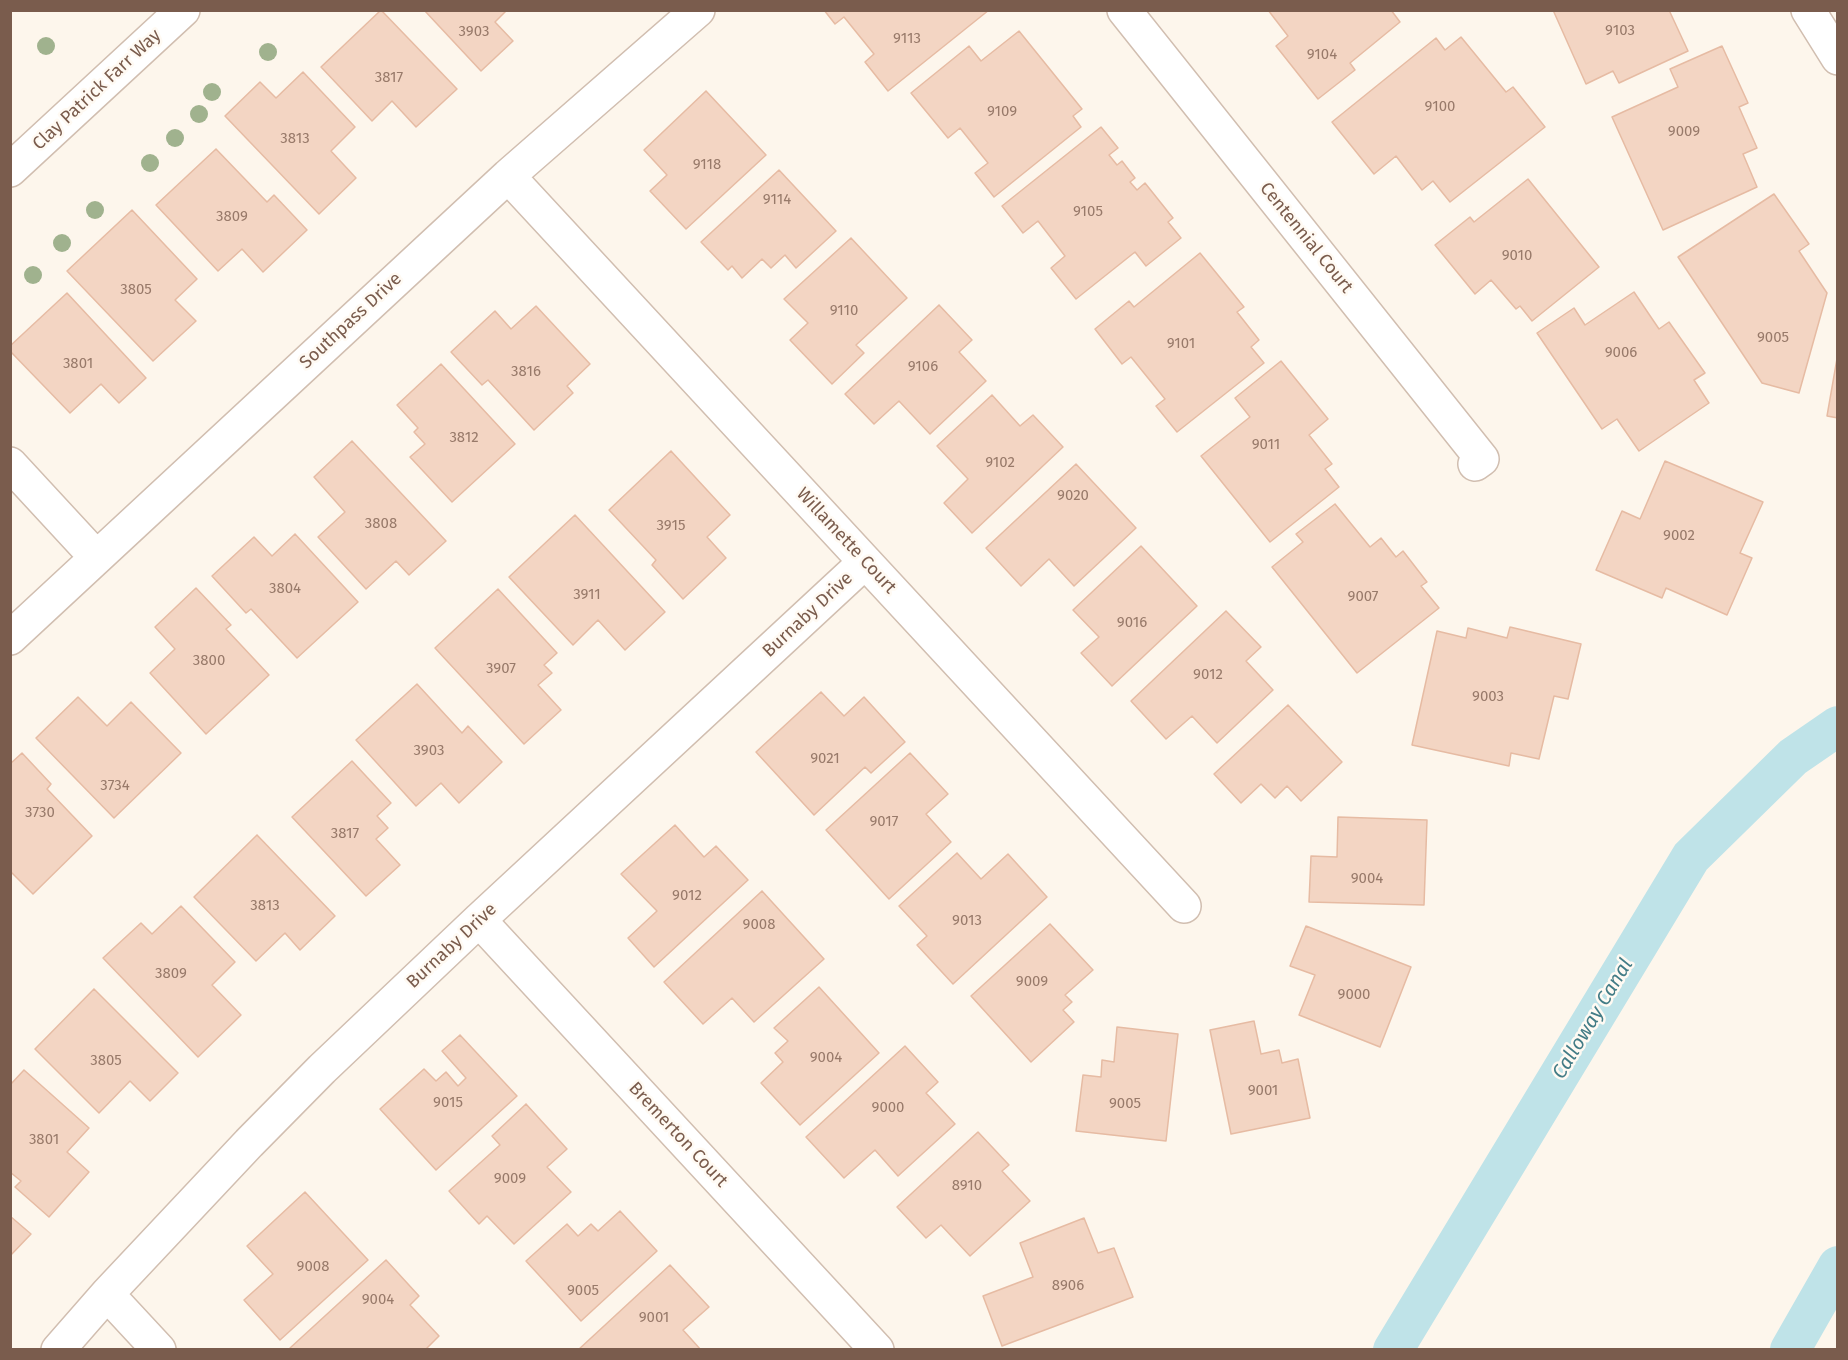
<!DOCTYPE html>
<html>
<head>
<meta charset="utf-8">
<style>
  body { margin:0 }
  #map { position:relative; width:1848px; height:1360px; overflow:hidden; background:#fdf6ec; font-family:"Fira Sans",sans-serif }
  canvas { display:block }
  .frame { position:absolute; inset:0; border:12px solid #7a5c4d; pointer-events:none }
</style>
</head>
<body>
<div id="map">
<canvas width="1848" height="1360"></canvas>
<div class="frame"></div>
</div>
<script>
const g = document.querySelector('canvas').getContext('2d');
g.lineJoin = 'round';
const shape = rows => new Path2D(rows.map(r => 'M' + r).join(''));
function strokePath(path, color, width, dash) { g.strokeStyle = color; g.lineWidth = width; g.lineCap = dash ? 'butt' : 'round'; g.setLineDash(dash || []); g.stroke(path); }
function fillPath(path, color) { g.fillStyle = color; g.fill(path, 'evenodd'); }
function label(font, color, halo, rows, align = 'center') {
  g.font = font + ' "Fira Sans",sans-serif'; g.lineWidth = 5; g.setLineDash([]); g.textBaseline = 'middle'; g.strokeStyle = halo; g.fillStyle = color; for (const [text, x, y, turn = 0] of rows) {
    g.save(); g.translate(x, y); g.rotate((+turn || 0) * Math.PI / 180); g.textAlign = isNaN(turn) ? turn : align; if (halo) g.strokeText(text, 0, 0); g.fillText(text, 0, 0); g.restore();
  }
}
const canal = shape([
  [1393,1350,1691,857,1793,757,1838,726],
  [1790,1350,1838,1266]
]);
const building = shape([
  [381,10,457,89,416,127,392,101,372,121,321,67,381,10],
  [424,10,507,10,495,22,513,41,481,71,424,10],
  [824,10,989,10,888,91,865,62,874,54,844,17,835,24,824,10],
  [1268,10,1391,10,1400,22,1350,63,1355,70,1318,99,1276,46,1288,36,1268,10],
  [1553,10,1669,10,1688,51,1619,83,1613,71,1586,84,1553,10],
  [1019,31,1082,109,1073,116,1081,127,994,197,975,173,988,163,960,128,948,138,911,93,969,46,981,61,1019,31],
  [1461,37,1506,92,1513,87,1545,127,1450,202,1433,181,1422,190,1396,156,1374,174,1332,122,1436,38,1445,50,1461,37],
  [1722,46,1748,103,1739,107,1757,148,1743,154,1757,187,1663,230,1612,117,1678,87,1670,69,1722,46],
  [303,72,355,127,331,151,356,178,319,214,225,116,260,82,276,98,303,72],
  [706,91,766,155,686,229,650,191,667,175,644,150,706,91],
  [1101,127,1118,148,1109,155,1117,165,1122,161,1135,178,1130,182,1137,190,1145,183,1173,218,1168,222,1181,238,1146,266,1135,252,1076,299,1051,268,1065,256,1038,221,1023,233,1002,206,1101,127],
  [216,149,267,202,274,195,307,230,263,272,242,249,218,271,156,205,216,149],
  [779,170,836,231,796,268,785,255,771,268,762,259,742,278,732,266,728,270,701,242,779,170],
  [1528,179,1599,267,1532,321,1520,306,1516,309,1491,280,1475,294,1435,245,1470,217,1474,222,1528,179],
  [1774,194,1809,244,1799,251,1827,293,1799,393,1762,383,1678,257,1774,194],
  [132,210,197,279,175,300,196,321,153,361,67,271,132,210],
  [851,238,907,298,856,345,864,353,832,384,790,340,808,323,784,299,851,238],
  [1200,253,1244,307,1237,312,1259,340,1251,347,1264,363,1177,432,1156,406,1165,399,1131,357,1122,364,1095,329,1129,301,1134,307,1200,253],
  [1634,292,1659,329,1669,322,1705,373,1694,380,1709,403,1639,451,1617,419,1602,429,1537,333,1574,308,1585,325,1634,292],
  [67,293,146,378,119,403,101,384,70,413,10,351,10,346,67,293],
  [939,305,972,340,959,352,986,381,930,434,899,401,874,424,845,394,939,305],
  [536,306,590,364,567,386,573,393,534,430,488,380,482,385,451,352,495,311,511,329,536,306],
  [1838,353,1838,418,1827,416,1838,353],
  [1281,361,1328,419,1309,435,1332,464,1325,469,1339,487,1270,542,1201,456,1250,417,1235,398,1281,361],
  [441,364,515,444,452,502,410,457,425,444,414,432,418,428,397,405,441,364],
  [992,395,1020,426,1033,415,1063,447,972,533,944,503,968,479,937,446,992,395],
  [352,441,446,541,409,575,396,561,366,589,318,537,345,512,314,477,352,441],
  [671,451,730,515,707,537,726,558,683,599,652,565,656,560,609,510,671,451],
  [1665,461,1763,502,1740,553,1752,558,1727,615,1666,588,1662,598,1596,570,1622,511,1640,519,1665,461],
  [1076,464,1136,528,1074,586,1049,559,1021,586,986,548,1076,464],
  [1335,504,1370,547,1381,538,1396,557,1403,551,1427,582,1421,586,1439,608,1357,673,1272,567,1303,542,1296,534,1335,504],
  [575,515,665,612,625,650,598,620,573,645,509,577,575,515],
  [295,534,358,602,297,658,251,609,246,613,212,576,254,537,272,556,295,534],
  [1141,546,1197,606,1112,686,1081,653,1099,637,1073,610,1141,546],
  [196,588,231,625,226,629,269,675,206,734,150,673,175,649,155,627,196,588],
  [498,589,557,653,544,665,552,673,538,685,561,710,524,744,435,648,498,589],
  [1226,611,1261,647,1246,661,1273,690,1217,743,1192,716,1166,739,1131,701,1226,611],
  [1510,627,1581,644,1568,699,1554,696,1539,759,1511,753,1509,766,1412,745,1437,631,1466,638,1468,628,1507,638,1510,627],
  [417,684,462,733,468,726,502,762,459,803,441,783,416,806,356,740,417,684],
  [821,692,844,716,864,697,905,742,871,773,865,767,814,815,756,752,821,692],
  [78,697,107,726,131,702,181,753,114,818,36,738,78,697],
  [1288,705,1342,762,1301,801,1287,786,1275,798,1261,784,1241,803,1214,774,1288,705],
  [22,753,51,784,47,789,92,836,33,894,10,871,10,764,22,753],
  [910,753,948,794,926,814,951,842,889,899,826,830,910,753],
  [352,761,391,803,377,816,388,828,376,839,400,865,366,896,292,817,352,761],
  [1338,817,1427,820,1424,905,1309,902,1311,856,1337,857,1338,817],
  [675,825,704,857,716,846,748,880,654,967,628,938,657,911,621,874,675,825],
  [257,835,335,916,300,950,285,933,256,961,194,897,257,835],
  [957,853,981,879,1008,854,1047,897,953,984,917,945,927,936,899,906,957,853],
  [762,891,824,959,754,1022,732,998,703,1024,664,982,762,891],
  [181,906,235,962,212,985,241,1015,198,1057,103,958,141,923,152,934,181,906],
  [1050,924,1093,970,1065,995,1072,1002,1063,1010,1074,1022,1031,1062,971,996,1050,924],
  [1306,926,1411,967,1380,1047,1299,1015,1315,975,1290,966,1306,926],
  [819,987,879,1053,800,1125,761,1083,783,1062,775,1053,788,1041,774,1028,819,987],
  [94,989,178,1073,150,1101,130,1081,99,1113,35,1049,94,989],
  [1254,1021,1261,1054,1279,1050,1282,1063,1298,1059,1310,1118,1231,1134,1210,1030,1254,1021],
  [1117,1027,1178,1034,1166,1141,1076,1131,1083,1075,1101,1077,1102,1060,1114,1062,1117,1027],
  [460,1035,517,1096,436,1170,380,1109,424,1069,436,1081,446,1072,458,1086,466,1078,442,1051,460,1035],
  [905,1046,938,1082,926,1093,955,1124,898,1176,875,1150,844,1178,806,1137,905,1046],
  [24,1070,89,1128,67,1152,89,1172,49,1217,15,1187,21,1181,10,1172,10,1085,24,1070],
  [526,1104,567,1149,547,1167,571,1192,514,1244,487,1216,479,1224,449,1191,500,1145,492,1136,526,1104],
  [978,1132,1009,1165,1002,1171,1030,1201,970,1256,941,1225,926,1238,897,1207,978,1132],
  [305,1192,368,1260,280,1340,244,1300,273,1274,247,1246,305,1192],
  [620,1211,657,1251,581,1321,526,1261,567,1224,578,1236,591,1224,598,1231,620,1211],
  [10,1216,31,1234,10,1256,10,1216],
  [1084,1218,1098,1253,1114,1248,1133,1297,1002,1346,983,1296,1033,1277,1020,1243,1084,1218],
  [386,1260,419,1296,410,1305,439,1336,425,1350,291,1350,290,1348,386,1260],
  [670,1265,709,1307,683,1330,701,1350,578,1350,670,1265]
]);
const minor = shape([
  [1124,10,1482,459,1475,464],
  [1808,10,1838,58],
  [508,176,1184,906],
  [10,464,96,557],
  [10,638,508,176,698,10],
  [479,920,877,1350],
  [107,1294,159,1350],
  [58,1350,107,1294,249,1143,322,1069,479,920,865,562]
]);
const tertiary = shape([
  [10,170,183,10]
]);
const trees = [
  [46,46],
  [268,52],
  [212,92],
  [199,114],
  [175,138],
  [150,163],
  [95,210],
  [62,243],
  [33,275]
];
const numberNames = [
  ["9103",1620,31],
  ["3903",474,32],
  ["9113",907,39],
  ["9104",1322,55],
  ["3817",389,78],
  ["9100",1440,107],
  ["9109",1002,112],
  ["9009",1684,132],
  ["3813",295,139],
  ["9118",707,165],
  ["9114",777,200],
  ["9105",1088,212],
  ["3809",232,217],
  ["9010",1517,256],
  ["3805",136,290],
  ["9110",844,311],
  ["9005",1773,338],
  ["9101",1181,344],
  ["9006",1621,353],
  ["3801",78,364],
  ["9106",923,367],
  ["3816",526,372],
  ["3812",464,438],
  ["9011",1266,445],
  ["9102",1000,463],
  ["9020",1073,496],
  ["3808",381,524],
  ["3915",671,526],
  ["9002",1679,536],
  ["3804",285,589],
  ["3911",587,595],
  ["9007",1363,597],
  ["9016",1132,623],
  ["3800",209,661],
  ["3907",501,669],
  ["9012",1208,675],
  ["9003",1488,697],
  ["3903",429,751],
  ["9021",825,759],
  ["3734",115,786],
  ["3730",40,813],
  ["9017",884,822],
  ["3817",345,834],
  ["9004",1367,879],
  ["9012",687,896],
  ["3813",265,906],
  ["9013",967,921],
  ["9008",759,925],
  ["3809",171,974],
  ["9009",1032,982],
  ["9000",1354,995],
  ["9004",826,1058],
  ["3805",106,1061],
  ["9001",1263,1091],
  ["9015",448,1103],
  ["9005",1125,1104],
  ["9000",888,1108],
  ["3801",44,1140],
  ["9009",510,1179],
  ["8910",967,1186],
  ["9008",313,1267],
  ["8906",1068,1286],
  ["9005",583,1291],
  ["9004",378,1300],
  ["9001",654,1318]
];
const streetNames = [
  ["Clay Patrick Farr Way",97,90,-43],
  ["Centennial Court",1306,238,51],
  ["Southpass Drive",351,321,-43],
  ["Willamette Court",846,541,47],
  ["Burnaby Drive",808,615,-43],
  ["Burnaby Drive",452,946,-43],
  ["Bremerton Court",678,1135,47]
];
const waterNames = [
  ["Calloway Canal",1593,1019,-59]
];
strokePath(canal, '#bfe3e8', 40);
fillPath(building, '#f3d5c3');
strokePath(building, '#e6bba3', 1.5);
strokePath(minor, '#d1beb0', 36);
strokePath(tertiary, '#d1beb0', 36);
strokePath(minor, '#fff', 33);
strokePath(tertiary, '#fff', 33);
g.fillStyle = '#a0b28e';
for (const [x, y] of trees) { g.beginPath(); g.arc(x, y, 9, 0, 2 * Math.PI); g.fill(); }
label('15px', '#987a6a', null, numberNames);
label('18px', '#7a5c4d', '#fffaf3', streetNames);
label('italic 20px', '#437c86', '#fffaf3', waterNames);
</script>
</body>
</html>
